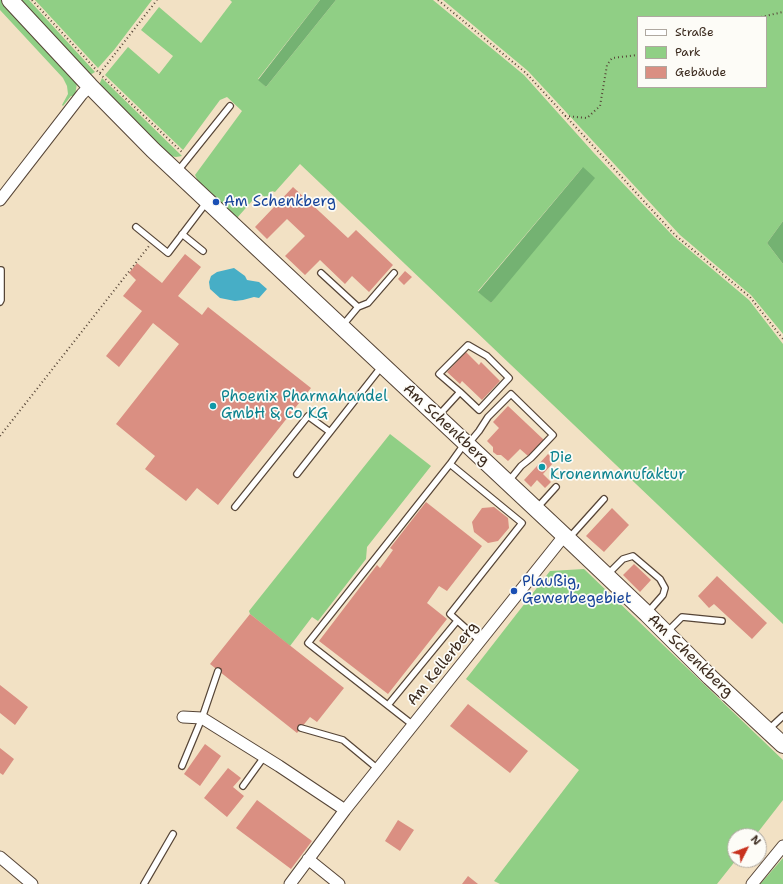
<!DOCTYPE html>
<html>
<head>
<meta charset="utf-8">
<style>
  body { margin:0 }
  #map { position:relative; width:783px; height:884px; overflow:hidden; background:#f2e1c4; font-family:"Shantell Sans",sans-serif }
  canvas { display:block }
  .legend { position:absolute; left:637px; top:16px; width:130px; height:72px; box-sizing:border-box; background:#fdfcf7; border:1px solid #afa8a0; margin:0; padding:5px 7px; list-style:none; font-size:12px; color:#3b2a1e }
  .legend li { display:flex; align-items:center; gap:8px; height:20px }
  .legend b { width:20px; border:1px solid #afa8a0 }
  .north { position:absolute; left:727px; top:828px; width:40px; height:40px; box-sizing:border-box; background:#fdfcf7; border:1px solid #afa8a0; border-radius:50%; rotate:48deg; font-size:11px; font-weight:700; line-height:16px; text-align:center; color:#3b2a1e }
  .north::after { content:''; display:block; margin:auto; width:14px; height:18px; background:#c8321e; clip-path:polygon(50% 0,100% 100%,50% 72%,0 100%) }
</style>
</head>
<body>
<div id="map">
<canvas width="783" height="884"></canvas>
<ul class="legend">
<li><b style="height:5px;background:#fff"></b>Straße</li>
<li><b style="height:11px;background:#90cf85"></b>Park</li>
<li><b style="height:11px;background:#da8f82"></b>Gebäude</li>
</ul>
<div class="north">N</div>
</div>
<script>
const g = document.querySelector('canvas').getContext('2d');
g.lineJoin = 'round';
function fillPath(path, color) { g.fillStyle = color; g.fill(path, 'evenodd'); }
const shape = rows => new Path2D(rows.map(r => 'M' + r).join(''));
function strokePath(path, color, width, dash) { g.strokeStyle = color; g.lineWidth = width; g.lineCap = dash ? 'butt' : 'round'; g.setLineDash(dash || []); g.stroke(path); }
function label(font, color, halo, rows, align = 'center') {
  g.font = font + ' "Shantell Sans",sans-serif'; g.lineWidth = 3.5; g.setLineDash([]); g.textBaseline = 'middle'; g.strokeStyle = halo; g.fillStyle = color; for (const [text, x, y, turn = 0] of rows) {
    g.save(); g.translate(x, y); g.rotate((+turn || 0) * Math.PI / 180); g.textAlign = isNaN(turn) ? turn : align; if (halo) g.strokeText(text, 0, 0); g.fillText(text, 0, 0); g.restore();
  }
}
const green = shape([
  [0,0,2,0,77,83,75,96,71,96,63,106,62,105,68,94,67,86,63,78,0,10],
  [18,0,29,0,95,72,90,75],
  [35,0,152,0,114,50,98,68],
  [230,0,320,0,258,79,266,87,336,0,433,0,524,75,593,152,674,237,749,300,783,344,783,624,300,164,275,192,272,191,266,198,259,193,237,218,198,181,195,175,242,111,227,97,220,100,183,150,105,75,128,47,159,74,173,56,141,30,159,7,201,43,232,2],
  [583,167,491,303,478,291],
  [443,0,783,0,783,221,767,243,783,264,783,334,751,295,680,235,528,71],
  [638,17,766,17,766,87,638,87],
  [102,78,182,156,176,157,171,156,99,85],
  [390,434,431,466,367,547,366,559,318,621,312,617,290,646,250,614,249,611],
  [584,569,783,760,783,800,755,836,735,836,736,860,717,884,500,884,494,881,579,770,466,679,550,571],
  [783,858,783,884,760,884,762,882]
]);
const forest = shape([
  [320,0,336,0,266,87,258,80],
  [583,167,595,178,491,303,478,292],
  [783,221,783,264,767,243]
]);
const water = shape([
  [234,268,245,276,247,280,259,282,267,289,259,298,254,297,243,300,235,301,220,298,210,289,209,282,211,276,217,272]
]);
const building = shape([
  [293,187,348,238,356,230,393,265,369,292,352,276,345,284,320,260,305,275,285,256,305,236,287,219,267,239,255,227],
  [185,254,201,267,178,296,202,315,208,307,311,388,218,505,197,488,186,501,145,469,155,456,116,424,179,344,153,323,119,367,106,356,142,311,123,296,136,280,129,273,137,263,162,283],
  [405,271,412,277,404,285,398,279],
  [466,352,479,365,481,362,500,381,482,400,462,381,460,384,447,372],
  [508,406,544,440,528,456,520,449,508,461,501,455,497,455,493,452,493,447,487,441,499,428,493,422],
  [548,454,555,461,543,474,551,482,545,488,537,480,531,487,524,480],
  [426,502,482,546,447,591,439,586,427,603,447,619,388,694,319,641,377,565,380,568,393,550,390,548],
  [494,507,508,518,509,528,498,541,488,543,474,532,472,522,482,508],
  [612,508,629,525,604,552,586,536],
  [634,564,651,580,640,592,623,575],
  [717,576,767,623,752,639,714,604,709,608,698,596],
  [250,614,344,688,317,722,310,717,297,733,210,664],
  [0,685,28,707,15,725,0,713],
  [468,704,528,751,510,773,450,726],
  [205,744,221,756,200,786,184,774],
  [0,748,14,759,3,775,0,773],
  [228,768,241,778,233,787,244,796,227,817,204,798],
  [257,800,312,841,291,869,236,828],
  [398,820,414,830,400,851,385,841],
  [468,876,478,884,462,884]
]);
const path = shape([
  [32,0,100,74,183,153],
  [438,0,526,73,675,235,750,297,783,339],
  [761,17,783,12],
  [100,73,157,0],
  [565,116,587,118,600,106,607,65,612,58,638,55],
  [0,436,149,246]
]);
const lane = shape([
  [177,172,230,106],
  [136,227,168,253,206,203],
  [182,234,203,251],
  [321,273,358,307,343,325],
  [0,302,1,300,1,270],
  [358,307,368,303,394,273],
  [439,415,460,392,439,374,468,345,487,356,509,378,479,410,460,392],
  [465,443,450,464,522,523,450,614,480,641],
  [469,443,479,431,488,417,511,394,553,435,531,458,521,466,508,482],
  [297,474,382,366],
  [235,507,308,416,330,432],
  [537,508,556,487],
  [569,538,604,499],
  [607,575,623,559,633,556,660,579,665,588,663,595,648,612],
  [666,633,682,617,722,621],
  [388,705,457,621],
  [413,725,308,643,450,464],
  [301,728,343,740,378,769],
  [769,729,783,716],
  [182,766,202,718,218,671],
  [243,786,264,757],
  [144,884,173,834]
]);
const street = shape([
  [0,200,82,94,90,86],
  [183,717,202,718,279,766,345,810],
  [0,857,32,884],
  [308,859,339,884],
  [290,884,345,810,564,536],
  [752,884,783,846]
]);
const secondary = shape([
  [10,0,90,86,153,150,568,539,647,614,710,677,783,745]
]);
const markers = [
  [216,202,4,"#1a4fb4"],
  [213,406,4,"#0f9aa8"],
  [542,467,4,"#0f9aa8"],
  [514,591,4,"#1a4fb4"]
];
const transitNames = [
  ["Am Schenkberg",224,202],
  ["Plaußig,",522,582],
  ["Gewerbegebiet",522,599]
];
const cultureNames = [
  ["Phoenix Pharmahandel",221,397],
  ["GmbH & Co KG",221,414],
  ["Die",550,458],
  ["Kronenmanufaktur",550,475]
];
const streetNames = [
  ["Am Schenkberg",446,425,43],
  ["Am Schenkberg",690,656,44],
  ["Am Kellerberg",443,664,-51]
];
fillPath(green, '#90cf85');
fillPath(forest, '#74b272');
fillPath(water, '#47aec6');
fillPath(building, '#da8f82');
strokePath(lane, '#564537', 8);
strokePath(street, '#564537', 13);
strokePath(secondary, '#564537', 18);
strokePath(path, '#564537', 2, [1, 3]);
strokePath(lane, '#fff', 5.5);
strokePath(street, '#fff', 11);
strokePath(secondary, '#fff', 16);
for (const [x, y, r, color] of markers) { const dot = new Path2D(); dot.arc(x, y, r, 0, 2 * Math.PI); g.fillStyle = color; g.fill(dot); strokePath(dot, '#fdfcf7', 1.5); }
label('15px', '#164399', '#fdfcf7', transitNames, 'left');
label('15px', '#0d838f', '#fdfcf7', cultureNames, 'left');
label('15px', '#3b2a1e', '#fdfcf7', streetNames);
</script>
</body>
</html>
